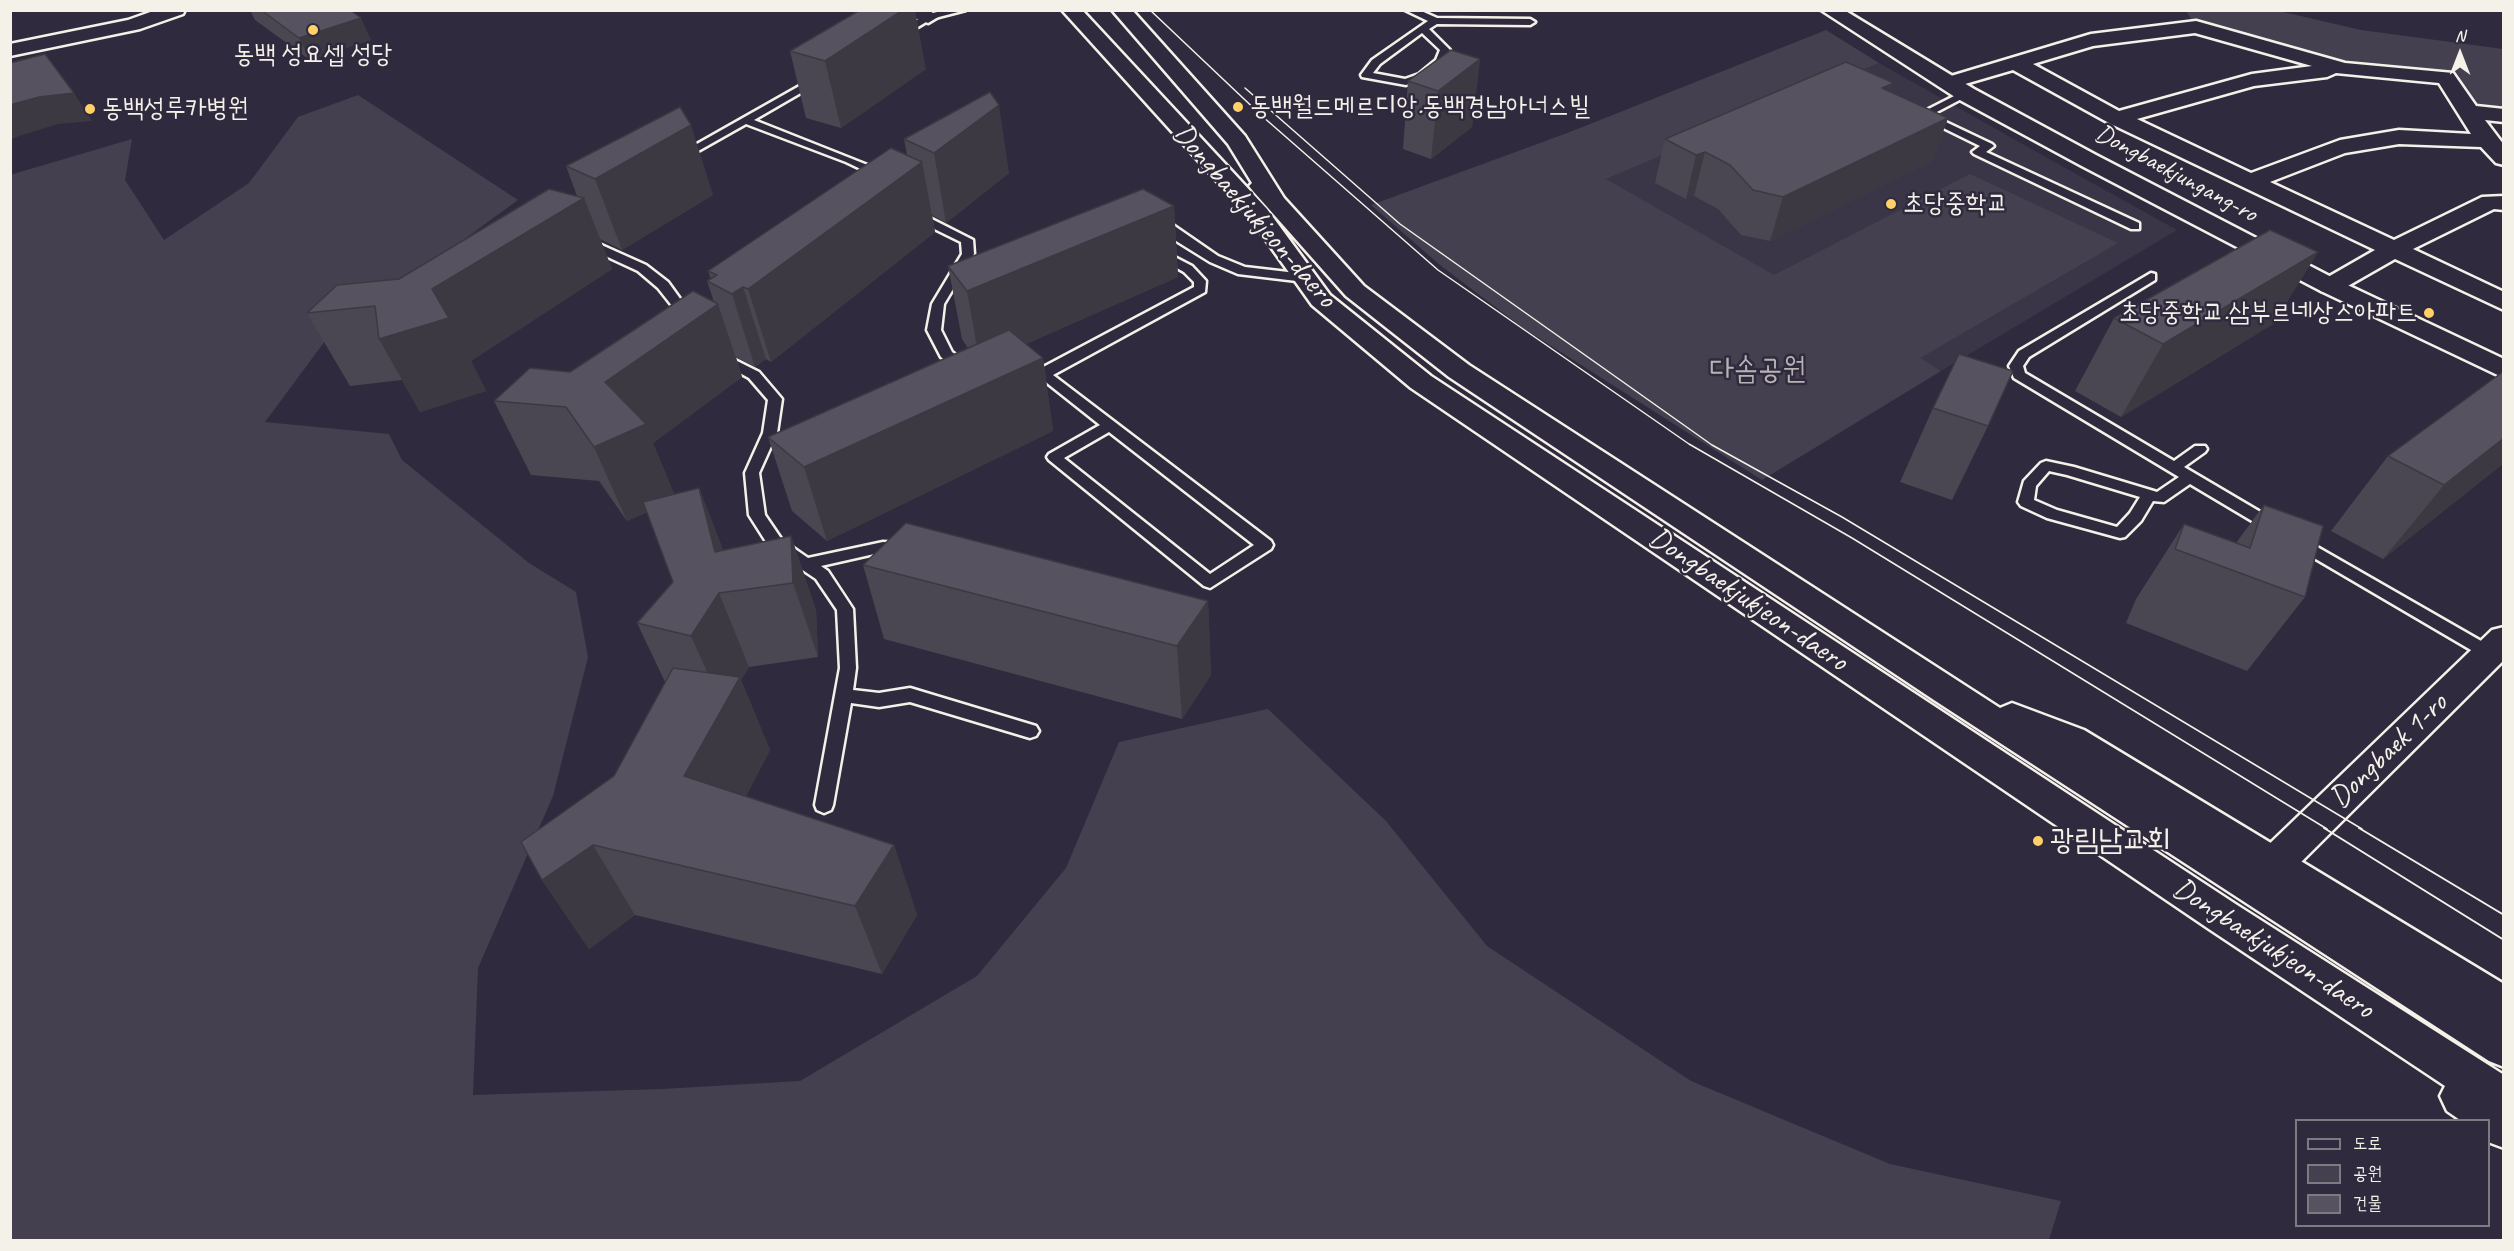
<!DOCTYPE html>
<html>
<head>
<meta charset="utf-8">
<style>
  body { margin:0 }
  #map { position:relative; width:2514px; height:1251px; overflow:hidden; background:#2f2a3d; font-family:Caveat,"Poor Story",sans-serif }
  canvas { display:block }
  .frame { position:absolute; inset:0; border:12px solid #f4f1e8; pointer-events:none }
  .legend { position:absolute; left:2295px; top:1119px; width:195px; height:108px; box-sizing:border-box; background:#2f2a3d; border:2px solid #7e7a81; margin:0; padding:8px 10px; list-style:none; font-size:18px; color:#f4f1e8 }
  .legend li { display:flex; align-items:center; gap:12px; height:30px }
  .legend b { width:30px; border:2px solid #7e7a81 }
  .north { position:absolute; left:2430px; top:24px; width:60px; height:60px; -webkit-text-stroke:4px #2f2a3d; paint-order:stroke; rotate:0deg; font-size:16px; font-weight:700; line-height:24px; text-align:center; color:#f4f1e8 }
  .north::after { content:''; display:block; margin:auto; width:21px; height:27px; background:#f4f1e8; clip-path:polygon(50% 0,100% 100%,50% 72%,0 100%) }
</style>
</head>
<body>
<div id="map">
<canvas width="2514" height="1251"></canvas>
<div class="frame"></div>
<ul class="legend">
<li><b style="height:8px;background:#2f2a3d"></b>도로</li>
<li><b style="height:16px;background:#454050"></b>공원</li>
<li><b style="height:16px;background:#56525f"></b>건물</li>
</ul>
<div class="north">N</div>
</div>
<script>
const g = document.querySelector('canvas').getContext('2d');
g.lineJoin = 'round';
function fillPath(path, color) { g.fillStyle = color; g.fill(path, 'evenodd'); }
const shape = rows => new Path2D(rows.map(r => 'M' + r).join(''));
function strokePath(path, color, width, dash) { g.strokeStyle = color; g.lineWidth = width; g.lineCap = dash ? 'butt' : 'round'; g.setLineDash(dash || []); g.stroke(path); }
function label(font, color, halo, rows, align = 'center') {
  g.font = font + ' Caveat,"Poor Story",sans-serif'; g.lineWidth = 5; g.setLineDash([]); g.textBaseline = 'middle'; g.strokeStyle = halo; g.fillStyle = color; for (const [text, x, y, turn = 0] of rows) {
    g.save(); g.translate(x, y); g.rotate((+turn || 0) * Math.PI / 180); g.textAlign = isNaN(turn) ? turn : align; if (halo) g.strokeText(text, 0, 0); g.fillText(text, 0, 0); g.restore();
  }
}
const built = shape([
  [1879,63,2042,155,2177,230,1941,371,1605,179]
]);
const green = shape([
  [2186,11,2279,11,2361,30,2503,49,2503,116,2469,112,2446,77,2344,69,2196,27],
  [1826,30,1879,63,1606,179,1774,275,1970,174,2118,243,1920,358,1941,371,1762,480,1523,328,1440,265,1371,205,1570,132],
  [358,95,518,200,325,341,265,422,389,434,402,460,529,563,576,592,588,657,553,796,478,968,473,1095,662,1089,800,1081,977,976,1066,868,1119,742,1268,709,1386,821,1487,946,1691,1081,1890,1164,2061,1201,2049,1240,11,1240,10,175,132,139,125,180,164,240,249,183,298,117]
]);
const service = shape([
  [945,10,966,10,931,19,903,36,894,34,925,15,945,10],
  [1405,10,1419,10,1437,18,1530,19,1535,22,1530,25,1437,24,1429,29,1450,50,1445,63,1427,78,1406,85,1362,77,1361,75,1372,60,1428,21,1405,10],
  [1422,33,1440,50,1436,60,1419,74,1405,79,1373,73,1380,64,1422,33],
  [819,75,823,76,823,80,754,120,875,168,885,181,883,183,875,183,867,172,846,162,746,124,684,159,674,157,819,75],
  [1962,92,1971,94,1931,115,1992,144,1994,146,1986,152,2139,223,2139,229,2131,229,1974,154,1972,152,1980,146,1917,115,1962,92],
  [912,209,973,240,974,254,944,304,941,330,952,352,970,366,970,372,960,372,941,357,927,330,932,304,962,254,961,242,908,216,908,210,912,209],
  [1160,216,1218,256,1245,267,1305,274,1311,278,1305,282,1238,274,1210,262,1173,239,1154,220,1160,216],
  [588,239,646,265,668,282,686,307,692,322,690,325,680,325,673,307,658,288,638,271,584,246,582,243,588,239],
  [1163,251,1192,266,1206,281,1205,292,1053,375,1271,541,1273,545,1271,549,1210,588,1204,586,1049,460,1047,457,1049,454,1100,425,1042,379,1024,385,1017,381,1194,287,1194,282,1184,272,1159,258,1159,252,1163,251],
  [1109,432,1254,545,1210,574,1064,458,1109,432],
  [2151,273,2155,274,2155,280,2029,357,2023,366,2025,373,2174,461,2195,446,2205,446,2207,449,2205,452,2184,467,2279,523,2282,527,2279,531,2269,531,2190,484,2164,502,2153,501,2141,521,2125,537,2120,538,2047,518,2021,506,2018,502,2024,481,2041,463,2046,461,2074,467,2157,492,2179,477,2014,378,2009,366,2019,351,2151,273],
  [2049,471,2067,475,2140,497,2130,513,2117,527,2057,510,2034,500,2036,486,2049,471],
  [719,352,759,372,782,399,777,433,759,473,765,515,782,540,808,558,883,542,902,543,910,548,902,553,883,552,821,566,828,571,853,609,856,668,853,690,879,693,910,688,1036,726,1039,731,1036,736,1030,738,910,702,879,707,851,703,833,805,831,810,824,813,817,810,815,805,840,668,837,610,816,579,770,548,749,515,745,473,763,433,768,400,749,378,714,359,714,353,719,352],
  [2298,536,2495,649,2497,653,2495,657,2483,657,2292,545,2290,541,2298,536]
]);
const minor = shape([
  [156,10,185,10,183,14,140,29,10,56,10,44,128,20,156,10],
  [902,10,929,10,938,17,928,23,904,14,902,10],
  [2196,21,2345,63,2453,73,2476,106,2504,109,2504,122,2485,120,2504,145,2504,165,2496,163,2481,147,2399,144,2345,153,2270,182,2394,240,2482,197,2504,196,2504,210,2494,209,2413,249,2504,292,2504,310,2395,259,2339,291,2330,294,2321,291,2317,286,2321,281,2375,250,2109,123,2013,70,1948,89,1941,87,1937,83,1941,79,2091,34,2196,21],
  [2195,33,2312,66,2252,74,2119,111,2033,64,2093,46,2195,33],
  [2336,73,2439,83,2471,134,2399,130,2340,140,2251,173,2137,119,2254,86,2327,77,2336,73]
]);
const tertiary = shape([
  [1821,10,1844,10,1974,89,2096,155,2339,281,2504,359,2504,378,2321,291,2080,165,1958,99,1821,10],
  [2504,627,2504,660,2289,874,2275,879,2261,874,2256,863,2261,852,2492,630,2504,627]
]);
const secondary = shape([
  [1062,10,1082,10,1267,209,1330,295,1431,376,2237,905,2504,1075,2504,1148,2488,1142,2488,1120,2460,1120,2447,1111,2440,1096,2445,1086,2209,929,1411,388,1312,305,1251,219,1062,10],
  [1112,10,1132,10,1245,136,1284,198,1364,286,1469,365,2000,708,2012,703,2084,730,2504,984,2504,1067,2489,1061,1934,700,1449,377,1346,296,1253,191,1249,186,1252,183,1228,144,1112,10]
]);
const tramFar1 = shape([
  [1150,10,1262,116,1438,270,1689,444,1852,538,2327,829],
  [1245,88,1400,224,1712,445,1842,517,2362,829]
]);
const tram = shape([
  [2324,828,2504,940],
  [2359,828,2504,915]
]);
const wall = shape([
  [250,10,350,10,371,40,310,60,255,20],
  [790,51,926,69,841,128,806,118],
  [1480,59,1472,127,1431,159,1403,149,1408,81],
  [1891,92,1948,118,1932,161,1770,241,1741,235,1718,209,1694,196,1686,199,1655,183,1665,139],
  [904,139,1009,173,946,223,932,215,935,232,771,362,766,359,755,367,736,357,742,377,653,443,674,494,699,488,723,550,791,536,816,610,818,657,749,667,741,680,770,750,746,796,894,845,917,915,882,974,635,915,589,949,542,880,614,776,665,682,637,623,673,582,647,512,627,521,599,481,531,475,494,401,570,372,714,302,707,281,711,279,708,271,907,155],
  [566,166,713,195,622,250,600,239,612,269,471,361,486,391,420,412,402,380,350,386,307,313,399,279,577,196],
  [1174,206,1178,277,1026,344,1043,358,1053,431,827,541,792,511,768,437,968,348,962,339,948,266],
  [2318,252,2273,324,2121,417,2075,391,2114,318],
  [1933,408,1988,426,1952,500,1900,482],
  [2388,456,2504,463,2383,559,2331,531],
  [2264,505,2305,597,2247,671,2126,623,2136,599,2184,524,2236,543],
  [863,565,1208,601,1211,675,1182,719,884,639]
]);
const shadedWall = shape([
  [903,10,915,10,926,69,841,128,825,61],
  [361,18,371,40,310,60,299,38],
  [1480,59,1472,127,1431,159,1438,91],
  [1894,83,1880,125,1882,88],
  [74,93,92,121,58,124,19,136,10,140,10,105,39,97],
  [999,105,1009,173,946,223,934,153],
  [1948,118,1932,161,1770,241,1783,197],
  [691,125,713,195,622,250,595,179],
  [1705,152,1694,196,1686,199,1696,155],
  [922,162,935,232,771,362,748,289],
  [584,198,612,269,471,361,486,391,420,412,379,339,432,289],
  [1174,206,1178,277,980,364,967,291],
  [2318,252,2273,324,2121,417,2163,344],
  [743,287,766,359,755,367,732,294],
  [718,304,742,377,653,443,676,498,627,521,594,447,605,382],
  [1043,358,1053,431,827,541,804,467],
  [2504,438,2504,463,2383,559,2444,485],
  [699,488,728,562,715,552],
  [791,536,816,610,818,657,793,583],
  [719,593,749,667,741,680,770,750,720,847,684,776,723,707,691,636],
  [1208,601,1211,675,1182,719,1177,646],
  [593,845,635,915,589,949,542,880],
  [894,845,917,915,882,974,855,906]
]);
const building = shape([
  [261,10,350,10,361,18,299,38,261,10],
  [860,10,903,10,825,61,790,51,860,10],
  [1451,50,1480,59,1438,91,1408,81,1451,50],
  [45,54,74,93,39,97,10,105,10,63,45,54],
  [1846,62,1894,83,1882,88,1948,118,1783,197,1753,190,1730,165,1705,152,1696,155,1665,139,1846,62],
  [990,92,999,105,934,153,904,139,990,92],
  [680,107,691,125,595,179,566,166,680,107],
  [891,148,922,162,748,289,743,287,732,294,707,281,717,275,708,271,891,148],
  [549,189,584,198,432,289,449,318,379,339,375,306,307,313,337,285,399,279,549,189],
  [1143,189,1174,206,967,291,948,266,1143,189],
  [2270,230,2318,252,2163,344,2114,318,2270,230],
  [693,291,718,304,605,382,646,424,594,447,566,407,494,401,530,368,570,372,693,291],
  [1009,330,1043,358,804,467,768,437,1009,330],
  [1959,354,2013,371,1988,426,1933,408,1959,354],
  [2504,371,2504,438,2444,485,2388,456,2504,371],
  [699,488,715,552,791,536,793,583,719,593,691,636,637,623,673,582,643,502,699,488],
  [2264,505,2323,526,2305,597,2175,549,2184,524,2250,548,2264,505],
  [906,523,1208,601,1177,646,863,565,906,523],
  [673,668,740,677,684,776,894,845,855,906,593,845,542,880,521,842,614,776,673,668]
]);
const markers = [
  [313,30,6,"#ffd166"],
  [1238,107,6,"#ffd166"],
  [90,109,6,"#ffd166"],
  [1891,204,6,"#ffd166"],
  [2429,313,6,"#ffd166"],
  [2038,841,6,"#ffd166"]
];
const farPoinames = [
  ["동백 성요셉 성당",313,55,"center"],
  ["동백월드메르디앙.동백경남아너스빌",1250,107],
  ["동백성루카병원",102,109],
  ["초당중학교",1903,204],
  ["초당중학교.삼부르네상스아파트",2417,313,"right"]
];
const farStreetnames = [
  ["Dongbaekjungang-ro",2176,174,28]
];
const streetNames = [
  ["Dongbaekjukjeon-daero",1254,216,49],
  ["Dongbaekjukjeon-daero",1748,600,34],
  ["Dongbaek 1-ro",2389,751,-44],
  ["Dongbaekjukjeon-daero",2273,949,33]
];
const parkNames = [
  ["다솜공원",1758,370]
];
const poiNames = [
  ["광림남교회",2050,841]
];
fillPath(built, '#3b3647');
fillPath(green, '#454050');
strokePath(service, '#f4f1e8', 5);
strokePath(minor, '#f4f1e8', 5);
strokePath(tertiary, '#f4f1e8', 5);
strokePath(secondary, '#f4f1e8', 5);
fillPath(service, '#2f2a3d');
fillPath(minor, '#2f2a3d');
fillPath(tertiary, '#2f2a3d');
fillPath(secondary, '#2f2a3d');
strokePath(tramFar1, '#f4f1e8', 1.5);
strokePath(tram, '#f4f1e8', 2);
fillPath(wall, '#4a4752');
fillPath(shadedWall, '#3c3942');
fillPath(building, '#56525f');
strokePath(building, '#3c3942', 1.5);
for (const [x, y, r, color] of markers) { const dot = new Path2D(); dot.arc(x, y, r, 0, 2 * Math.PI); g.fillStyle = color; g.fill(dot); strokePath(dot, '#2f2a3d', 2); }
label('26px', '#f4f1e8', '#2f2a3d', farPoinames, 'left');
label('26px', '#f4f1e8', '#2f2a3d', farStreetnames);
label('30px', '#f4f1e8', '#2f2a3d', streetNames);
label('30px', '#b7b3b3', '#2f2a3d', parkNames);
label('30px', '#f4f1e8', '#2f2a3d', poiNames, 'left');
</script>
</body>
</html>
